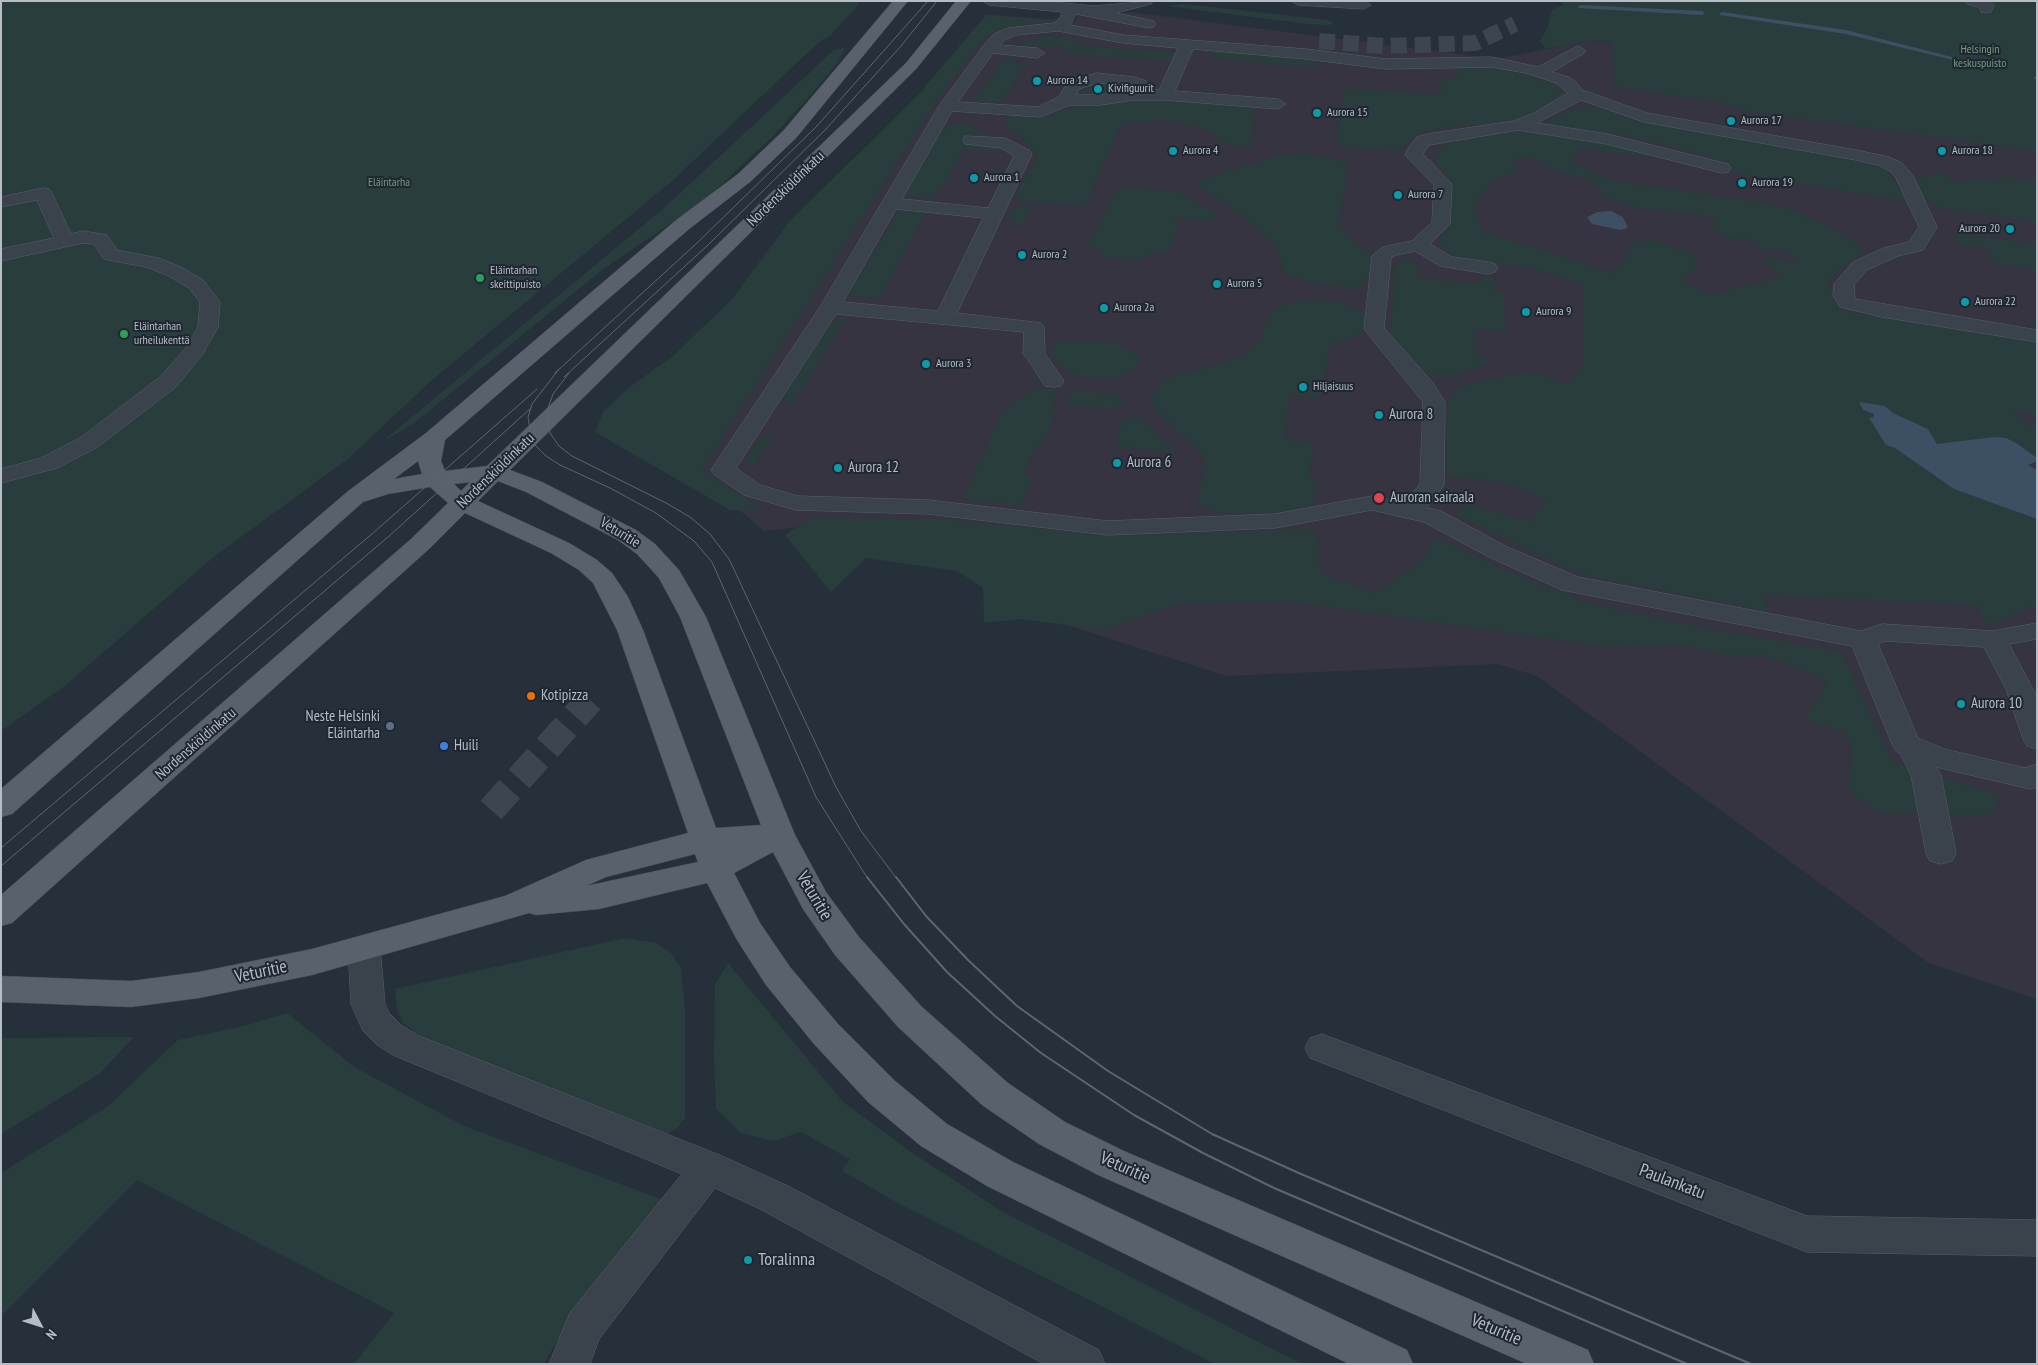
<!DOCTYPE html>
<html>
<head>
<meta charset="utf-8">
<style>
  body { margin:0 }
  #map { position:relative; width:2038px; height:1365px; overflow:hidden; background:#26303b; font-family:"PT Sans Narrow",sans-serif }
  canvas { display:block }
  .frame { position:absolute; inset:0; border:2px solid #b6bdc7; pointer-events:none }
  .north { position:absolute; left:15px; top:1300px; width:50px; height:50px; -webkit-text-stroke:4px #1f2731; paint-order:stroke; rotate:130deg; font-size:14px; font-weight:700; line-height:20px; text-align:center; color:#b6bdc7 }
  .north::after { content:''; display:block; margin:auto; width:18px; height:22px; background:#b6bdc7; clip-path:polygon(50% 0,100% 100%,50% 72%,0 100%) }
</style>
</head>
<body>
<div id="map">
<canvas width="2038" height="1365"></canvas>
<div class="frame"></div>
<div class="north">N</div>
</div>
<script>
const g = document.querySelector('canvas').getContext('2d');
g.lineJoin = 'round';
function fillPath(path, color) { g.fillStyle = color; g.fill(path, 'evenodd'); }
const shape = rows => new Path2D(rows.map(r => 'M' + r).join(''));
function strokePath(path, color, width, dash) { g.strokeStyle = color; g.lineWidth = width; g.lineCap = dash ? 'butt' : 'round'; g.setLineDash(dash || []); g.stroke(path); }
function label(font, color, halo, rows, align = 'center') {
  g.font = font + ' "PT Sans Narrow",sans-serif'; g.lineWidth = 4; g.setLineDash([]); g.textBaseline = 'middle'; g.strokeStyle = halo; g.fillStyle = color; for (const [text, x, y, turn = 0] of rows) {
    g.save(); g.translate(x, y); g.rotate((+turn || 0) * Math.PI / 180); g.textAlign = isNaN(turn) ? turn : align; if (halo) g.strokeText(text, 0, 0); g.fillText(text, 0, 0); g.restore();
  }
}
const medical = shape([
  [1130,12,1497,59,1593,40,1761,63,2037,133,2037,999,1929,963,1537,676,1498,664,1226,676,1005,605,1030,532,827,524,764,531,744,514,698,482,604,433,936,101,990,15,1075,21,1079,14,1108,16]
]);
const green = shape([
  [1,1,858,1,859,4,830,36,819,42,672,181,432,380,349,458,215,556,62,688,1,731],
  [1562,1,2037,1,2037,151,1738,110,1719,102,1614,87,1612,42,1593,40,1546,49,1540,41,1548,26,1552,10,1563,5],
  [1184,4,1328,20,1333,23,1330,25,1308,24,1167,6],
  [986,15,1058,21,1011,26,990,34,981,42,936,101,702,470,765,510,730,510,595,432,603,412,627,389,673,356,733,298,789,222,918,95],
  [1047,36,1066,38,1088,46,1174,53,1170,61,1069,54,1066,49,1059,45,1051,47,1016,44],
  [845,48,838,62,812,93,774,135,706,199,602,270,413,424,382,442,664,208,833,51,837,49],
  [1222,51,1288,58,1316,61,1315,67,1212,59,1215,53],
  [1005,57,1022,60,1012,63,1025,64,1003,102,987,103,975,100,975,97],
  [1472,64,1512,72,1551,83,1565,94,1526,119,1503,124,1444,127,1416,135,1399,151,1340,146,1341,142,1336,141,1345,87,1440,95,1441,79,1455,80,1458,69],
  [1093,83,1107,83,1123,89,1115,93,1094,96,1082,92,1086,85],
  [1155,97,1256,106,1250,149,1217,141,1216,134,1199,127,1163,120,1132,122,1120,128,1085,206,1021,201,1014,197,1037,157,1023,138,1004,126,1007,116,1042,116,1075,107],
  [1587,107,1609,109,1646,123,1860,159,1888,170,1908,202,1730,172,1708,156,1682,149,1612,132,1609,135,1561,130,1544,124,1567,111],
  [968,123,985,134,1002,151,962,149,957,157,959,158,940,190,937,190,931,199,904,196,939,133,953,124],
  [1511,130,1587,140,1649,153,1649,157,1577,148,1572,162,1615,181,1761,202,1793,210,1839,231,1863,249,1862,253,1838,270,1829,282,1832,299,1842,311,2037,342,2037,414,2010,411,2037,431,2037,458,2005,438,1937,444,1928,429,1893,413,1885,406,1859,402,1863,410,1874,414,1874,417,1869,418,1886,445,1895,448,1931,474,2037,519,2037,603,2011,617,1987,625,1976,605,1763,595,1769,612,1579,574,1456,515,1464,504,1530,521,1546,500,1501,481,1447,477,1447,404,1457,387,1529,371,1568,384,1583,364,1583,285,1534,268,1458,259,1441,249,1439,238,1449,214,1450,181,1436,164,1437,149,1457,139],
  [1528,157,1545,162,1550,169,1593,181,1605,198,1624,202,1626,207,1686,213,1713,218,1714,222,1721,226,1707,229,1737,240,1750,239,1761,243,1754,246,1769,252,1779,249,1801,261,1798,263,1768,256,1763,262,1782,277,1712,294,1682,282,1698,267,1692,253,1653,240,1634,242,1626,258,1610,273,1550,252,1485,233,1473,208,1489,183,1518,171,1513,159],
  [1310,154,1348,163,1339,224,1348,237,1371,254,1371,275,1359,288,1319,284,1284,274,1276,246,1244,217,1196,185,1205,178,1279,155],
  [1942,172,1952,181,2010,177,2037,180,2037,222,1940,208,1918,193,1919,177],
  [1134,187,1180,192,1219,216,1216,219,1174,219,1173,221,1179,222,1169,252,1151,253,1145,258,1134,260,1101,257,1102,249,1087,246,1117,189],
  [1019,206,1033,206,1023,226,1014,224,1009,218,1011,210],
  [900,209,927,211,879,299,848,295],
  [1955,233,2037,244,2037,269,1992,263,1989,249,1954,244],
  [1402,260,1412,261,1418,268,1417,277,1480,284,1481,276,1494,277,1495,291,1504,292,1505,332,1475,329,1475,353,1493,361,1462,373,1445,376,1431,375,1420,371,1391,339,1394,267],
  [1324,300,1341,302,1356,308,1364,314,1364,331,1347,340,1330,345,1320,397,1290,396,1284,439,1314,443,1309,474,1316,484,1314,505,1292,511,1265,513,1221,513,1201,507,1197,501,1205,468,1201,454,1153,408,1151,396,1166,378,1226,362,1247,352,1260,339,1270,313,1280,306,1299,301],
  [846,319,792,405,785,401,783,396,830,323],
  [1060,340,1118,343,1141,358,1133,371,1111,379,1075,376,1055,362,1050,350],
  [1038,388,1052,389,1056,393,1051,409,1057,410,1042,446,1035,446,1024,475,1033,477,1021,506,963,499,1000,416,1013,402],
  [1073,390,1116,394,1126,404,1115,409,1067,405],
  [1123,417,1141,417,1177,453,1115,446],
  [773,434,751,469,747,459,758,440,764,435],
  [813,518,943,519,1105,535,1316,529,1321,573,1373,593,1420,563,1434,537,1517,575,1592,604,1704,628,1841,651,1893,763,1999,794,1993,816,1878,813,1849,790,1852,748,1845,733,1804,719,1828,681,1764,655,1726,655,1678,644,1605,647,1287,601,1178,604,1103,630,1022,619,984,623,983,588,957,571,866,558,831,592,785,535],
  [625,938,656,943,672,954,681,969,685,1010,685,1118,676,1129,667,1134,423,1038,404,1024,397,1010,395,989],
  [728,963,843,1102,914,1154,1003,1212,1302,1364,1215,1364,898,1203,842,1171,850,1159,801,1132,773,1141,741,1133,716,1109,714,1057,715,984],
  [287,1013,356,1068,464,1126,666,1201,624,1246,549,1354,544,1364,354,1364,394,1313,137,1180,1,1316,1,1173,107,1107,178,1040,244,1026],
  [134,1037,99,1074,1,1134,1,1038]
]);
const water = shape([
  [1611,211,1623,217,1628,228,1620,230,1592,224,1587,217,1597,212],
  [1859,402,1885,406,1893,413,1928,429,1937,444,1994,437,2006,438,2016,443,2037,458,2037,461,2028,465,2037,470,2037,519,1954,489,1895,448,1886,445,1869,418,1874,417,1874,414,1863,410]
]);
const stream = shape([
  [1580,5,1702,11,1705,13,1702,15,1578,8,1580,5],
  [1722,12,1846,30,1964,60,1961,62,1846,34,1720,15,1719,14,1722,12],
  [2037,76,2037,80,2034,79,2034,77,2037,76]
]);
const minorTunnelFar1 = shape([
  [1319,41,1384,46,1475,43,1515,24]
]);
const minorTunnel = shape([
  [491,810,590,700]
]);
const minor = shape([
  [982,1,1042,1,1094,6,1153,1,1151,4,1116,13,1154,21,1156,24,1154,27,1149,28,1076,14,1070,25,1123,35,1306,49,1386,59,1492,57,1538,67,1578,46,1586,51,1583,54,1552,72,1568,77,1576,82,1582,90,1647,113,1856,150,1889,157,1902,163,1913,176,1937,227,1923,250,1898,256,1867,270,1854,285,1855,299,2037,330,2037,342,1882,317,1840,307,1833,295,1834,284,1853,262,1884,248,1909,242,1919,227,1896,178,1890,171,1878,165,1856,160,1644,122,1581,100,1537,123,1607,134,1728,164,1731,168,1728,172,1722,173,1607,144,1518,130,1429,145,1423,154,1452,184,1450,224,1430,244,1452,257,1488,262,1495,264,1498,268,1495,272,1488,274,1440,266,1415,251,1396,255,1391,258,1384,328,1433,383,1445,402,1444,485,1427,508,1441,511,1507,547,1578,577,1861,631,1882,624,1993,631,2037,623,2037,639,2009,644,2037,697,2037,749,2027,746,2023,739,2006,689,1984,647,1885,641,1878,644,1918,738,1944,749,2025,768,2037,764,2037,787,2030,789,1936,767,1941,775,1956,853,1952,861,1941,864,1930,861,1926,853,1911,775,1900,753,1896,751,1892,744,1852,646,1562,590,1489,557,1424,522,1372,510,1275,528,1108,535,928,514,796,510,744,495,715,475,711,470,820,307,939,106,984,45,994,34,1008,28,1054,23,1060,18,1062,12,989,5,982,1],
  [1058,31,1123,43,1178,48,1159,90,1145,90,1148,84,1146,81,1134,77,1096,73,1067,83,1059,97,1038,107,958,102,993,53,1037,58,1045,53,1037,48,1000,45,1004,40,1016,35,1058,31],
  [1193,49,1306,59,1386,69,1492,67,1526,73,1556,83,1568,93,1534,113,1514,121,1427,134,1417,137,1409,147,1405,155,1434,185,1432,222,1412,241,1383,247,1372,256,1364,329,1423,402,1420,484,1405,503,1372,496,1275,514,1108,521,928,500,797,496,760,485,736,468,836,314,1024,332,1023,354,1027,358,1045,386,1053,387,1061,386,1064,381,1045,354,1044,327,1041,323,957,313,1032,154,1029,150,1005,138,965,136,963,140,965,144,1001,148,1014,156,988,208,902,199,952,111,1040,117,1070,105,1100,105,1134,100,1165,100,1278,109,1286,104,1278,99,1175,91,1193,49],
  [1097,83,1126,85,1131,86,1128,91,1100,95,1076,95,1079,89,1097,83],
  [896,209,983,218,938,311,843,302,896,209],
  [1291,1,1366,1,1371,5,1364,9,1298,5,1291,1],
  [1965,1,1989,1,1994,5,1991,12,1986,13,1981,12,1979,7,1967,4,1965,1],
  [43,188,49,189,52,193,71,234,83,231,107,235,117,250,158,258,181,267,203,280,220,302,218,327,202,355,176,387,96,448,57,468,1,483,1,469,41,458,80,438,160,377,186,348,198,327,200,302,189,288,167,275,146,267,104,259,94,244,83,243,1,261,1,249,54,238,37,200,1,207,1,197,43,188],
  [364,935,376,939,380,948,385,1004,389,1013,401,1025,419,1036,722,1156,788,1186,1099,1350,1105,1364,1044,1364,762,1210,715,1188,599,1339,590,1364,549,1364,570,1313,682,1174,395,1056,377,1045,363,1031,351,1004,348,948,352,939,364,935],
  [1322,1034,1807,1216,2037,1220,2037,1256,1807,1252,1310,1058,1305,1048,1310,1038,1322,1034]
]);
const major = shape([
  [893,1,908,1,796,138,750,182,689,229,445,440,441,461,445,471,487,466,906,63,956,1,971,1,916,69,510,470,542,482,636,530,655,544,679,570,706,617,795,835,826,892,859,937,922,1007,1008,1083,1065,1122,1124,1151,1588,1350,1594,1364,1527,1364,1098,1175,1039,1144,982,1105,898,1027,835,955,803,909,773,852,734,873,760,923,790,967,838,1024,894,1080,947,1124,1013,1162,1407,1350,1413,1364,1349,1364,987,1186,921,1146,868,1102,814,1044,766,985,737,940,707,883,599,909,536,915,529,913,312,975,199,998,131,1007,1,1002,1,976,131,981,199,972,312,949,505,896,586,860,688,833,617,630,593,583,579,570,551,553,465,513,429,549,12,923,1,926,1,895,411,539,448,503,430,487,388,494,363,502,12,814,1,817,1,789,347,492,426,433,675,221,738,174,784,130,893,1],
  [418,461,422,474,394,479,418,461],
  [498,481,526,492,618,540,637,554,659,578,680,617,761,825,716,828,643,630,628,597,612,573,597,560,569,543,478,501,498,481],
  [470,482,461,491,454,484,470,482],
  [695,854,698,862,586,886,606,877,695,854]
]);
const tramFar1 = shape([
  [559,369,532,404,528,417,532,442,546,456,560,465,610,488,656,513,694,541,712,562,816,797,868,879],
  [555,373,697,243,816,127,928,1],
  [569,373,553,394,549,405,547,418,550,433,559,446,572,456,668,504,690,517,710,534,729,559,836,787,861,831,897,879],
  [564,377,708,245,826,129,901,46,937,1],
  [1,848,373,533,537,389],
  [1,866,388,537,531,408]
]);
const tram = shape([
  [867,877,904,924,947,972,995,1016,1041,1053,1134,1115,1203,1153,1274,1188,1687,1364],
  [896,877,926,916,968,960,1017,1006,1108,1071,1212,1134,1301,1174,1751,1364]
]);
const markers = [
  [1037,81,5,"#0f9aa8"],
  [1098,89,5,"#0f9aa8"],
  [1317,113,5,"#0f9aa8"],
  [1731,121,5,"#0f9aa8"],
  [1173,151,5,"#0f9aa8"],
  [1942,151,5,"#0f9aa8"],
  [974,178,5,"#0f9aa8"],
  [1742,183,5,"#0f9aa8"],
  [1398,195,5,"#0f9aa8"],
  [2010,229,5,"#0f9aa8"],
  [1022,255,5,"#0f9aa8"],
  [480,278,5,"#2e9e5b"],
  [1217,284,5,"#0f9aa8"],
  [1965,302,5,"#0f9aa8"],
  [1104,308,5,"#0f9aa8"],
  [1526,312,5,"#0f9aa8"],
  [124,334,5,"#2e9e5b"],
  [926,364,5,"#0f9aa8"],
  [1303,387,5,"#0f9aa8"],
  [1379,415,5,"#0f9aa8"],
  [1117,463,5,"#0f9aa8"],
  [838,468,5,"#0f9aa8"],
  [1379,498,6,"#e0444e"],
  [531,696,5,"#e8710a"],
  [1961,704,5,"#0f9aa8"],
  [390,726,5,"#5c6f8a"],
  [444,746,5,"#3f7fe0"],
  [748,1260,5,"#0f9aa8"]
];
const farParknames = [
  ["Helsingin",1980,50],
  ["keskuspuisto",1980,64],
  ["Eläintarha",389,183]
];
const farPoinames = [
  ["Aurora 14",1047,81],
  ["Kivifiguurit",1108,89],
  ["Aurora 15",1327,113],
  ["Aurora 17",1741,121],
  ["Aurora 4",1183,151],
  ["Aurora 18",1952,151],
  ["Aurora 1",984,178],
  ["Aurora 19",1752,183],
  ["Aurora 7",1408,195],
  ["Aurora 20",2000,229,"right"],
  ["Aurora 2",1032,255],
  ["Eläintarhan",490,271],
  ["skeittipuisto",490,285],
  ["Aurora 5",1227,284],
  ["Aurora 22",1975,302],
  ["Aurora 2a",1114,308],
  ["Aurora 9",1536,312],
  ["Eläintarhan",134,327],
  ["urheilukenttä",134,341],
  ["Aurora 3",936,364],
  ["Hiljaisuus",1313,387]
];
const streetNames = [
  ["Nordenskiöldinkatu",786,189,-44],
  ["Nordenskiöldinkatu",496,471,-44],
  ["Veturitie",620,533,31],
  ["Nordenskiöldinkatu",196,744,-41]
];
const poiNames = [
  ["Aurora 8",1389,415],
  ["Aurora 6",1127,463],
  ["Aurora 12",848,468],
  ["Auroran sairaala",1390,498],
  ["Kotipizza",541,696],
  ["Aurora 10",1971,704],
  ["Neste Helsinki",380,717,"right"],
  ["Eläintarha",380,734,"right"],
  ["Huili",454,746]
];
const nearStreetnames = [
  ["Veturitie",814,896,59],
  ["Veturitie",261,972,-12],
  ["Veturitie",1125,1168,24],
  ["Paulankatu",1672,1182,21],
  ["Veturitie",1496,1330,23]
];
const nearPoinames = [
  ["Toralinna",758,1260]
];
fillPath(medical, '#353440');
fillPath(green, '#293d3d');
fillPath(water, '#3d4f62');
fillPath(stream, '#3d4f62');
strokePath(minorTunnelFar1, '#3c4550', 16, [16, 8]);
strokePath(minorTunnel, '#3c4550', 28, [28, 14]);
strokePath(minor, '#58606a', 1);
strokePath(major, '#434b55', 1);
fillPath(minor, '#3a424c');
fillPath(major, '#58616c');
strokePath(tramFar1, '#5c6672', 1);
strokePath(tram, '#5c6672', 2);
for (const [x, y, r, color] of markers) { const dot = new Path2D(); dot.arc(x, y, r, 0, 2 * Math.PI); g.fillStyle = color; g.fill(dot); strokePath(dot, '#1f2731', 2); }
label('12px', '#769a7d', '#1f2731', farParknames);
label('12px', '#b6bdc7', '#1f2731', farPoinames, 'left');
label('15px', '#b6bdc7', '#1f2731', streetNames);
label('15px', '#b6bdc7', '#1f2731', poiNames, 'left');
label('18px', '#b6bdc7', '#1f2731', nearStreetnames);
label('18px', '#b6bdc7', '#1f2731', nearPoinames, 'left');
</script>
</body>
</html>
